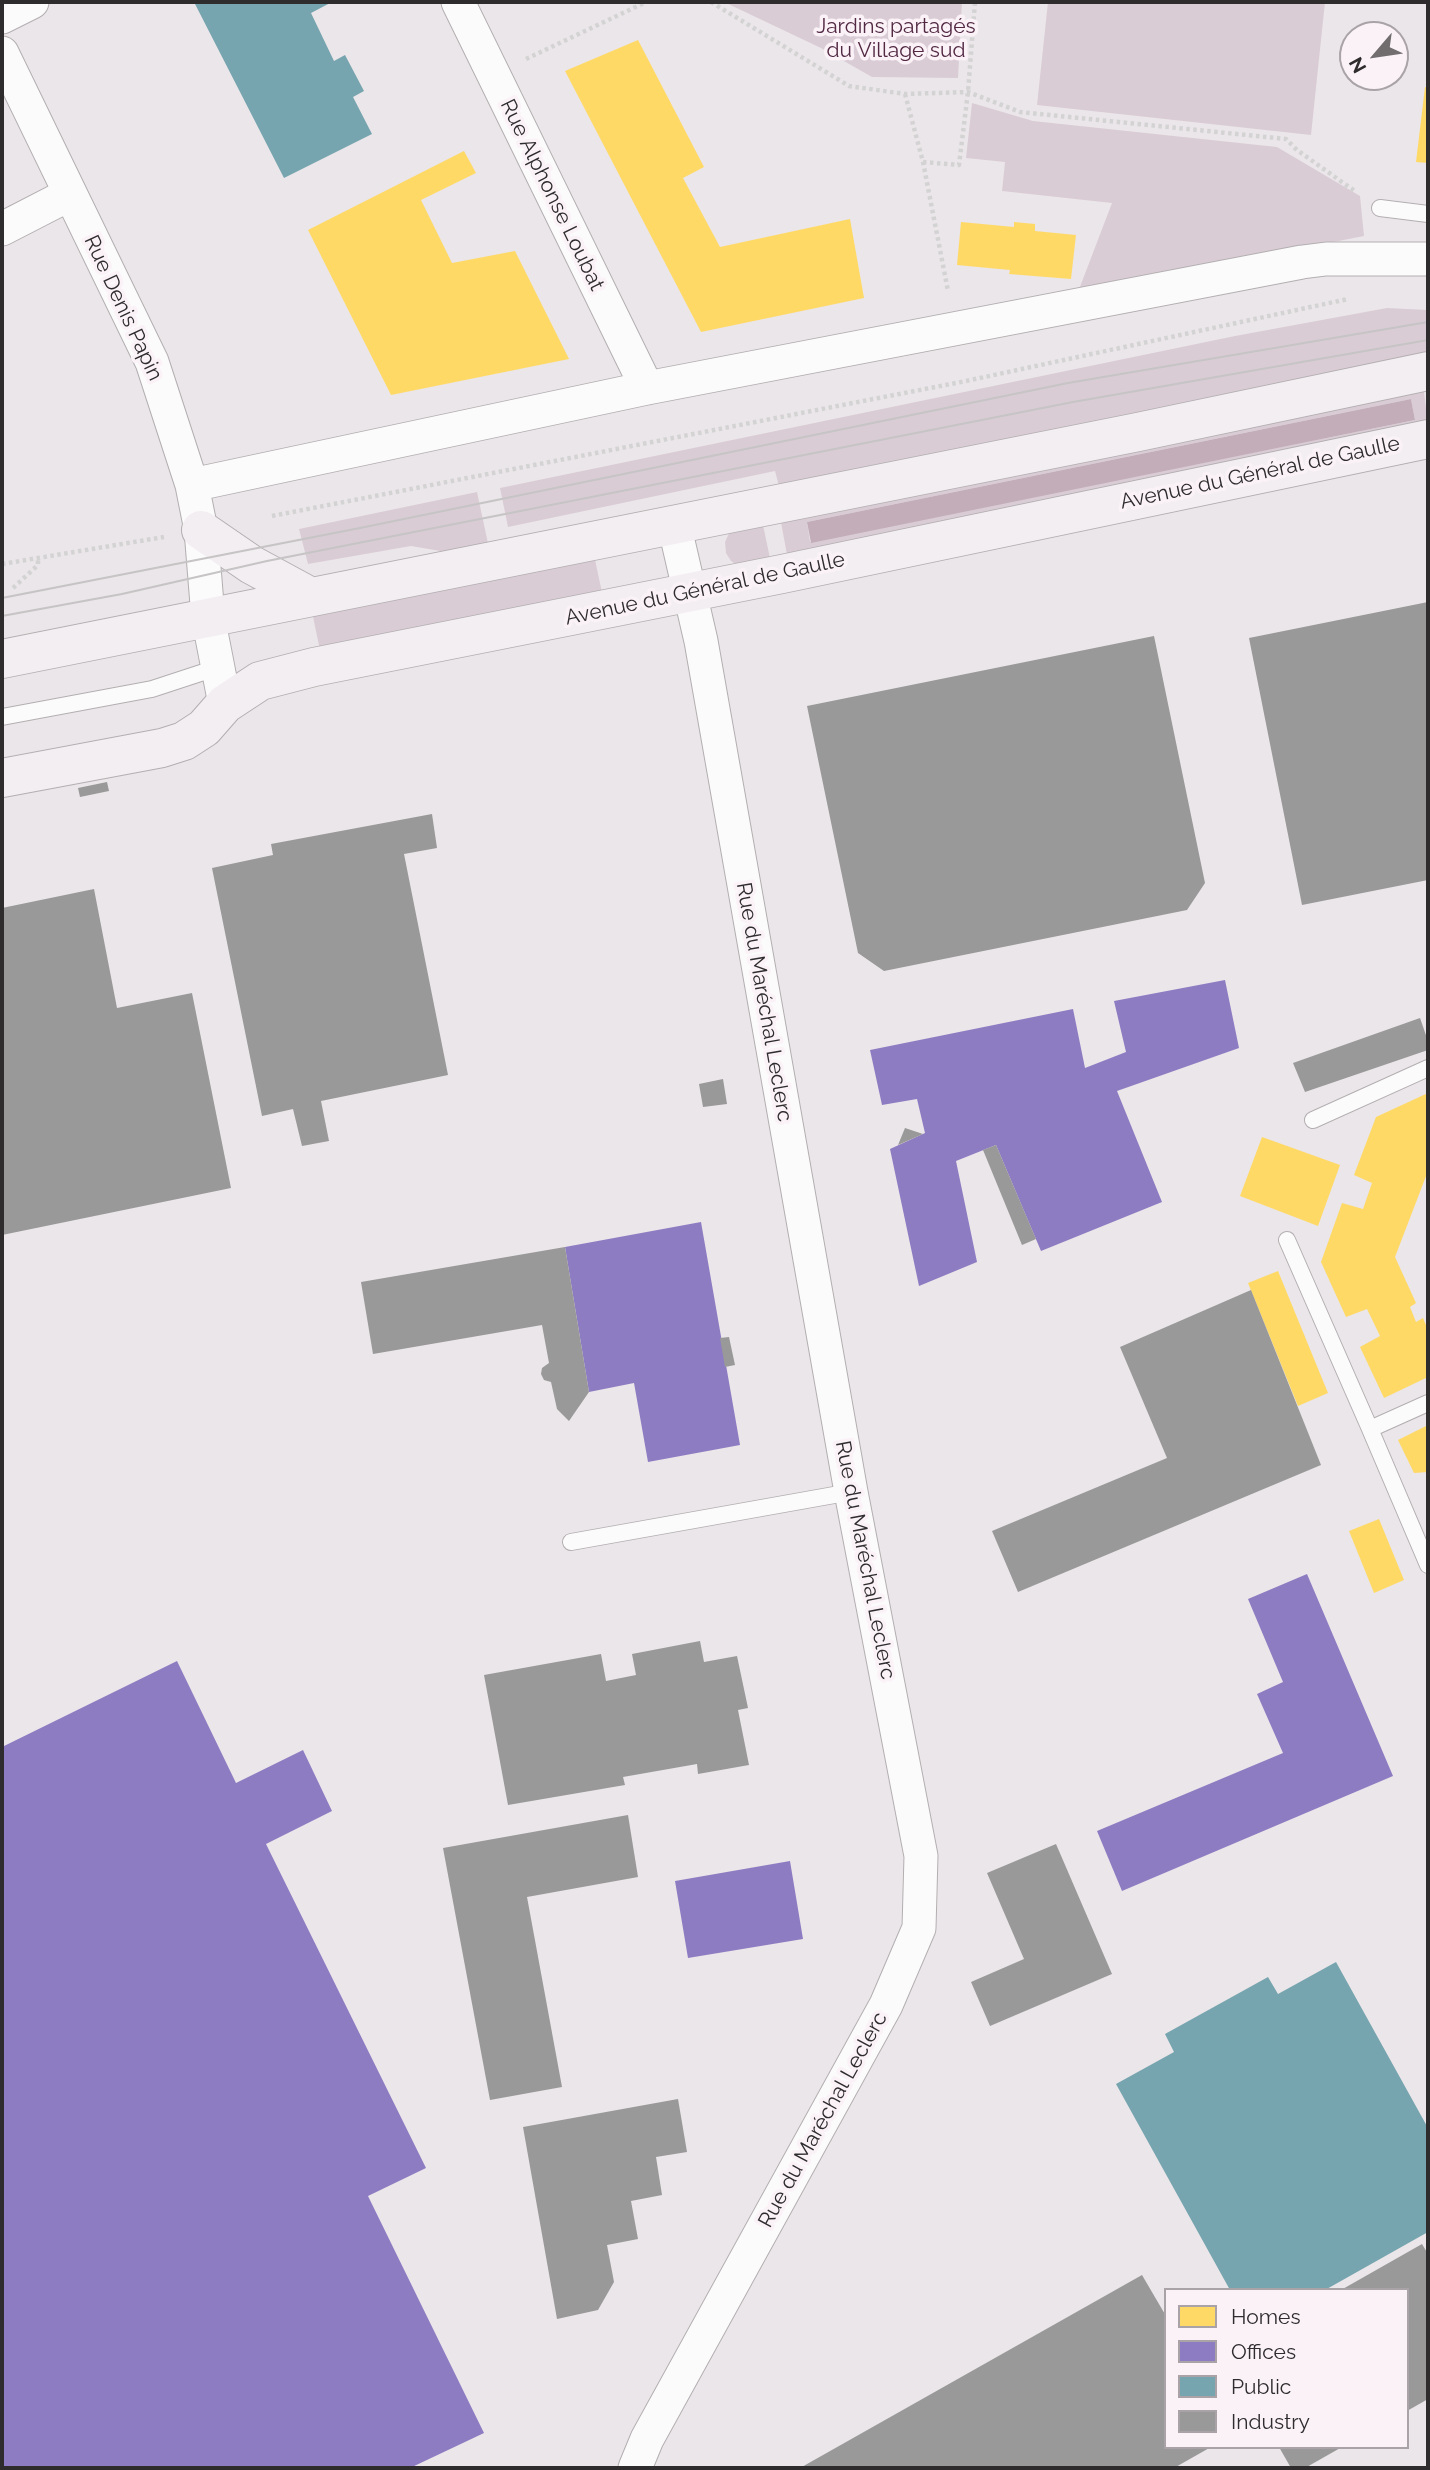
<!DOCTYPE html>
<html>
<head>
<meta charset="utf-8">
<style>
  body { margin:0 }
  #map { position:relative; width:1430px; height:2470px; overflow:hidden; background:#ebe6e9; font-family:Raleway,sans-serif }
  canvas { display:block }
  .frame { position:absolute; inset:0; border:4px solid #2f2c2e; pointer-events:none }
  .legend { position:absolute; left:1164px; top:2288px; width:245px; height:161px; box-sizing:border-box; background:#faf2f7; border:2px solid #a9a3a7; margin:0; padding:9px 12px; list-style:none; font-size:21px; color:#2f2c2e }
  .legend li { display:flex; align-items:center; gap:14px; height:35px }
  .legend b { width:35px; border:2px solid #a9a3a7 }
  .north { position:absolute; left:1339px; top:21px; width:70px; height:70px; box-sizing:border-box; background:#faf2f7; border:2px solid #a9a3a7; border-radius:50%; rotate:241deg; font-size:19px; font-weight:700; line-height:28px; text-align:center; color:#2f2c2e }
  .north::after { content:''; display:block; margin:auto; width:24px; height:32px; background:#716d6f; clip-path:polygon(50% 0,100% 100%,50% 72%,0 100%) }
</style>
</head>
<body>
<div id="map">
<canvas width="1430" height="2470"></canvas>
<div class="frame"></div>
<ul class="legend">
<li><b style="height:19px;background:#ffd966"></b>Homes</li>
<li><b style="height:19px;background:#8e7cc3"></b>Offices</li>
<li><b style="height:19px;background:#76a5af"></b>Public</li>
<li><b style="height:19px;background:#999"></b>Industry</li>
</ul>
<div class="north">N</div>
</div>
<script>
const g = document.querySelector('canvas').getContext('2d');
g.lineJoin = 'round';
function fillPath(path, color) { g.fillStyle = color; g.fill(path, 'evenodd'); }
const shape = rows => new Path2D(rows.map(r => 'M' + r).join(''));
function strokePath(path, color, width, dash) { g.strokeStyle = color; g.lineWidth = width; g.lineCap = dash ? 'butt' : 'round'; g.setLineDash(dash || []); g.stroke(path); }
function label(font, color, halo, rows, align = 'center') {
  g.font = font + ' Raleway,sans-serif'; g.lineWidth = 7; g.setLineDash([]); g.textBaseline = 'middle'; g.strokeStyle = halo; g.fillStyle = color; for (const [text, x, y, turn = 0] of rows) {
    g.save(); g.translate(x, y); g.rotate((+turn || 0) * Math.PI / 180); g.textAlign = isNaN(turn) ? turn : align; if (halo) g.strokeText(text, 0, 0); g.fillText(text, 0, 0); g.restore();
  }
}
const green = shape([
  [724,2,962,2,958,78,872,77,821,48],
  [1048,2,1325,2,1311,135,1037,105],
  [972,103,1033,121,1277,147,1360,196,1364,236,1078,292,1112,203,1002,191,1005,162,966,158],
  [1387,308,1428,310,1428,359,780,490,775,471,508,527,500,488,1235,336],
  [1423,385,1428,423,788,560,780,517],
  [1411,399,1415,420,810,542,807,522],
  [477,492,489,548,452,553,411,546,308,564,299,529],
  [762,520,771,563,739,566,731,561,726,553,725,542,730,531],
  [594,555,603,597,321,655,312,612]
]);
const water = shape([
  [1411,399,1415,420,811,543,807,522]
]);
const homes = shape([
  [638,40,704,167,683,178,720,247,850,219,864,298,701,332,565,71],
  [1425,87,1428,88,1428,163,1416,162],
  [464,151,476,173,421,200,452,263,515,251,569,359,391,395,308,230],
  [961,222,1014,227,1014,222,1035,224,1035,231,1076,235,1071,279,1009,274,1010,270,957,265],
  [1428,1093,1428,1171,1395,1257,1416,1303,1410,1307,1416,1322,1423,1318,1428,1330,1428,1377,1384,1398,1360,1347,1380,1336,1367,1309,1346,1317,1321,1262,1342,1203,1363,1209,1372,1183,1354,1175,1376,1117],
  [1262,1137,1340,1165,1318,1226,1240,1196],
  [1278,1271,1328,1393,1298,1406,1248,1283],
  [1428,1425,1428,1472,1414,1473,1398,1440],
  [1379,1519,1404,1580,1374,1593,1349,1531]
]);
const offices = shape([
  [1225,980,1239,1048,1117,1091,1162,1202,1041,1251,996,1145,956,1161,977,1262,919,1286,890,1149,925,1133,917,1099,882,1105,870,1050,1073,1009,1085,1068,1126,1052,1114,1001],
  [701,1222,740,1445,648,1462,634,1383,589,1392,565,1247],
  [1307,1574,1393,1776,1122,1891,1097,1831,1283,1753,1257,1694,1283,1682,1248,1599],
  [177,1661,236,1783,303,1750,332,1811,266,1844,426,2168,368,2196,484,2433,410,2468,2,2468,2,1747],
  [790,1861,803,1939,688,1958,675,1881]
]);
const public = shape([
  [194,2,332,2,311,13,334,61,345,55,364,91,353,97,372,134,284,178],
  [1336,1962,1428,2128,1428,2232,1325,2290,1230,2290,1116,2084,1174,2052,1165,2034,1268,1977,1278,1994]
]);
const industry = shape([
  [1428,602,1428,880,1302,905,1249,638],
  [1154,636,1205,883,1187,910,884,971,858,953,807,706],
  [107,782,109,791,80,797,78,788],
  [432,814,437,848,404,854,448,1075,321,1101,329,1141,302,1146,293,1109,262,1116,212,868,273,855,271,844],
  [94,889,117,1008,192,993,231,1188,2,1235,2,908],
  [1420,1018,1428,1041,1428,1050,1305,1092,1293,1063],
  [723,1079,727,1104,703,1107,699,1084],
  [905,1128,923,1134,898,1145],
  [996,1145,1036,1239,1022,1245,983,1150],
  [565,1247,589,1392,569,1421,557,1409,551,1382,544,1380,541,1374,542,1368,549,1363,542,1325,373,1354,361,1282],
  [1251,1290,1321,1465,1018,1592,992,1531,1167,1458,1120,1347],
  [729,1337,735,1365,725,1367,720,1338],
  [700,1641,704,1662,737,1656,748,1708,738,1710,749,1765,698,1774,697,1764,623,1777,625,1785,508,1805,484,1675,601,1654,606,1681,636,1675,632,1654],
  [628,1815,638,1877,527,1897,562,2087,490,2100,443,1848],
  [1056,1844,1112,1974,990,2026,971,1982,1024,1959,987,1873],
  [678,2099,687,2152,656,2157,662,2195,631,2201,638,2239,607,2245,614,2282,598,2310,557,2319,523,2127],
  [1422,2244,1428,2254,1428,2399,1407,2411,1407,2290,1341,2290],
  [1142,2275,1166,2316,1166,2447,1211,2447,1174,2468,800,2468],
  [1279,2447,1342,2447,1305,2468,1291,2468]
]);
const path = shape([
  [711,2,849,86,905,94,968,92,1020,112,1286,139,1297,150,1356,192],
  [526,59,646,2],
  [905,94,923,162,948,291],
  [923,162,959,165,968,92,975,2],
  [272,516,966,381,1348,299],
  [2,564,164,537],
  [13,588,38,565,38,559]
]);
const service = shape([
  [1380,208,1428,214],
  [2,717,152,689,216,668],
  [1313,1120,1428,1068],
  [1287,1240,1370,1429],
  [1428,1403,1370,1429,1428,1565],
  [571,1542,851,1492]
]);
const minor = shape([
  [458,2,647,388],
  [2,17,32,2],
  [2,53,152,362,192,485,201,530,208,617,225,704],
  [2,229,70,194],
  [192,485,647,388,1302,262,1326,259,1428,259],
  [635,2468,647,2439,886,2005,919,1928,921,1856,851,1492,701,641,674,524]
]);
const secondary = shape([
  [201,530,252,565,311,597],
  [2,659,1138,432,1428,371],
  [2,778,162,748,184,741,204,728,225,704,260,681,314,667,782,574,1428,439]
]);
const tram = shape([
  [2,598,360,528,1068,383,1428,322],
  [2,616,122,594,267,561,1073,402,1428,340]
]);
const parkNames = [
  ["Jardins partagés",896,27],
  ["du Village sud",896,51]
];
const streetNames = [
  ["Rue Alphonse Loubat",552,195,64],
  ["Rue Denis Papin",123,308,65],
  ["Avenue du Général de Gaulle",1260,473,-12],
  ["Avenue du Général de Gaulle",705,589,-12],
  ["Rue du Maréchal Leclerc",764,1002,80],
  ["Rue du Maréchal Leclerc",865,1560,79],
  ["Rue du Maréchal Leclerc",823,2120,-61]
];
fillPath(green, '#daccd5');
fillPath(water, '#c2adb9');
fillPath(homes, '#ffd966');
fillPath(offices, '#8e7cc3');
fillPath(public, '#76a5af');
fillPath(industry, '#999');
strokePath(service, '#b3afb1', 18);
strokePath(minor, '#b3afb1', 35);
strokePath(secondary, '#b3afb1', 40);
strokePath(path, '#d4d3d4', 4.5, [3.5, 3.5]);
strokePath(service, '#fcfbfc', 16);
strokePath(minor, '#fcfbfc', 33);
strokePath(secondary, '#f3eef2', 38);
strokePath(tram, '#c6c4c5', 2);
label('21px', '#522843', '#faf2f7', parkNames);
label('21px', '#2f2c2e', '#faf2f7', streetNames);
</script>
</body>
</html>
